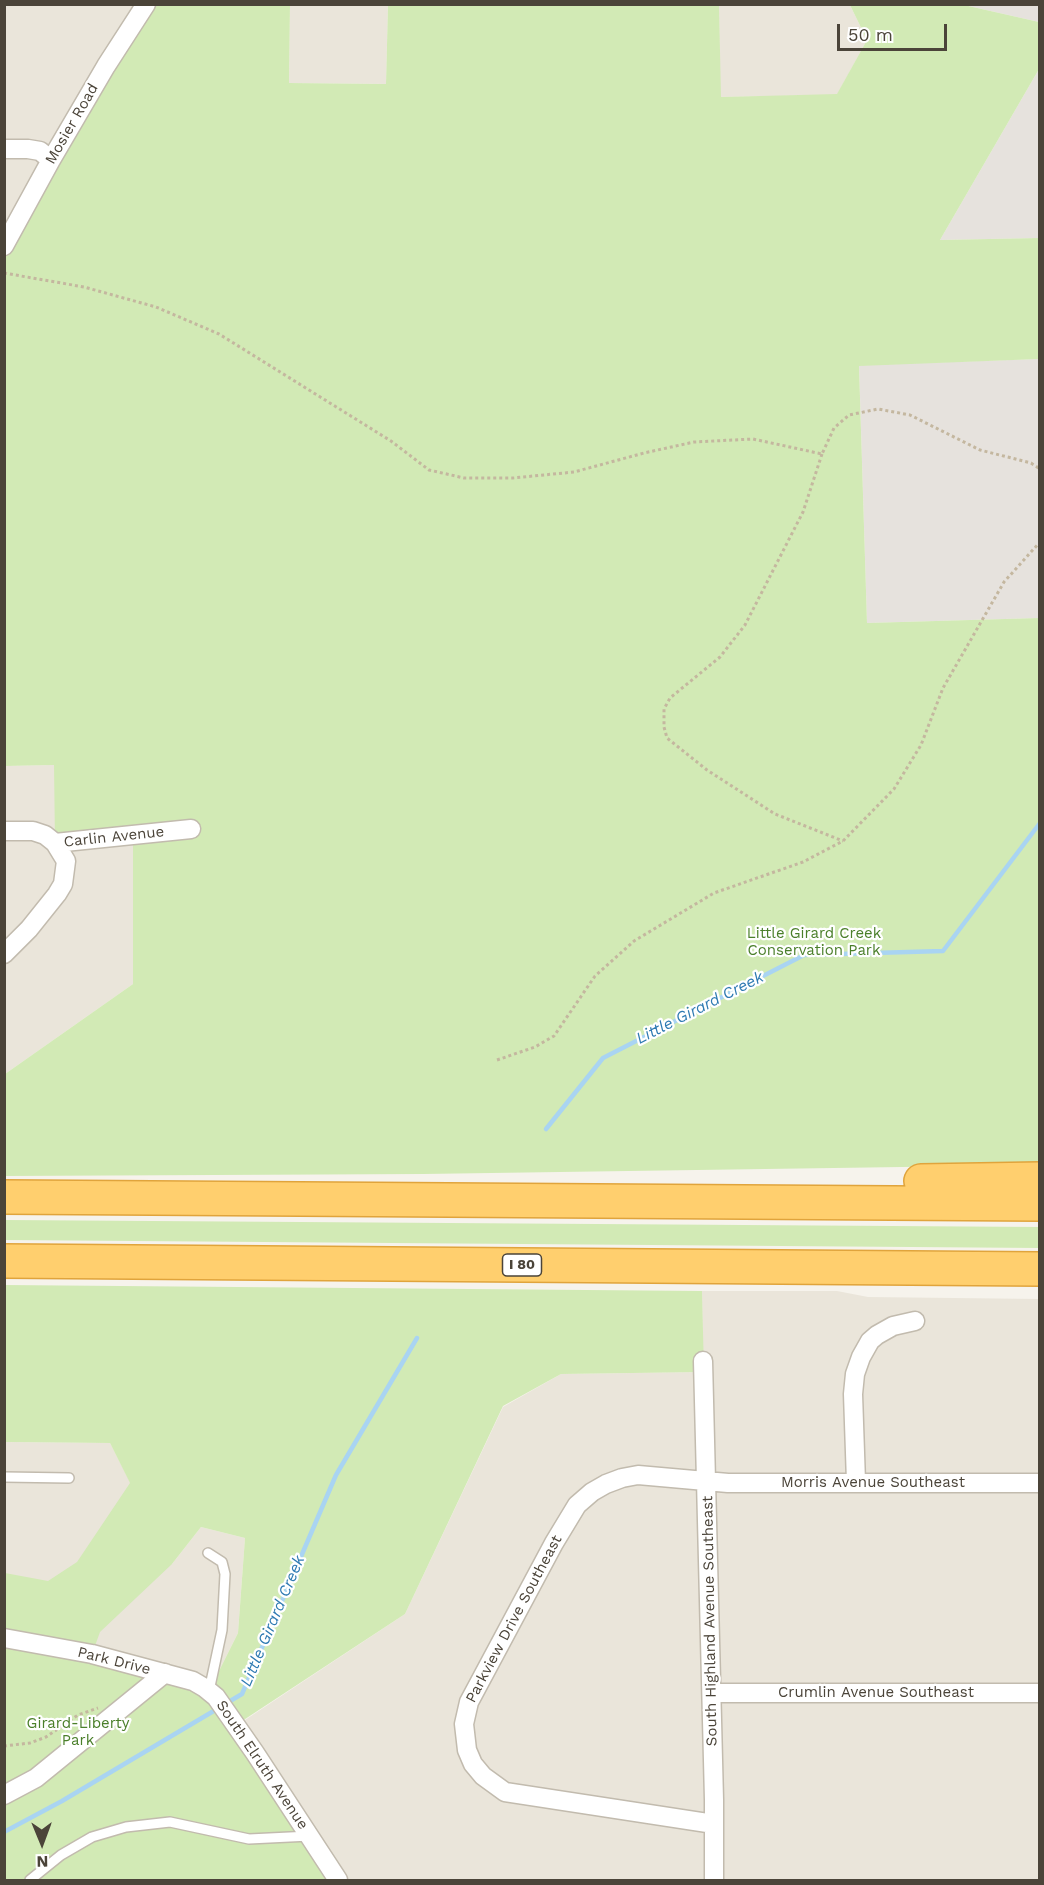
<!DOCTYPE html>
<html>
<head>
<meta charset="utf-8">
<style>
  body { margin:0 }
  #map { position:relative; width:1044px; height:1885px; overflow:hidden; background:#f6f3ec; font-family:"Work Sans",sans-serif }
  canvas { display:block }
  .frame { position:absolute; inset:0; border:6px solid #4b4439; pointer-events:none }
  .north { position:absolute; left:12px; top:1813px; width:60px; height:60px; -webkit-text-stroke:4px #fff; paint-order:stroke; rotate:179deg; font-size:16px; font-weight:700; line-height:24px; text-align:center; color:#4b4439 }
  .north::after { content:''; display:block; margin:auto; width:21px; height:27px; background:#4b4439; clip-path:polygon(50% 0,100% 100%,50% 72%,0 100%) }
  .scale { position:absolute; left:837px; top:24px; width:110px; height:27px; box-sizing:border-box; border:3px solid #4b4439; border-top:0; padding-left:8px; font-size:18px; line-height:21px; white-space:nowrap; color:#4b4439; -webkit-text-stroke:4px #fff; paint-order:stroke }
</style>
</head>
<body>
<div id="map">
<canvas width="1044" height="1885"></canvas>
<div class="frame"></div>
<div class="north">N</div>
<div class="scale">50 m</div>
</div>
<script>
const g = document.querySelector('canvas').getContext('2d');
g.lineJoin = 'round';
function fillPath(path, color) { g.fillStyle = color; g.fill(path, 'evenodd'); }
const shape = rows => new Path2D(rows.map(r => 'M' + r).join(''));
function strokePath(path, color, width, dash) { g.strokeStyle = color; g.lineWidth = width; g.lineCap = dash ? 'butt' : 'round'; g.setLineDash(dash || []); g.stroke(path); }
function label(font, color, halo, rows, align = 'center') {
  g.font = font + ' "Work Sans",sans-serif'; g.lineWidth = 4.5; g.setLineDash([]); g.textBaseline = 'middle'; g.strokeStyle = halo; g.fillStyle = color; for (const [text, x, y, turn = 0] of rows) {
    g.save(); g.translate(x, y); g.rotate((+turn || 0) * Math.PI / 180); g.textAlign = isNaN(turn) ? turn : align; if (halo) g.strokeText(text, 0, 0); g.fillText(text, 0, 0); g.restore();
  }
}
const residential = shape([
  [5,5,146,5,5,246],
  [290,5,388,5,386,84,289,83],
  [719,5,850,5,867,40,837,95,720,97],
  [54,765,133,835,133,984,5,1074,5,766],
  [702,1291,837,1291,868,1297,1039,1299,1039,1880,338,1880,236,1726,405,1614,503,1407,561,1374,703,1372],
  [5,1442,110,1443,172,1564,201,1527,245,1538,238,1633,209,1691,5,1638]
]);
const industrial = shape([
  [964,5,1039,5,1039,22],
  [1039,69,1039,238,940,240],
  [1039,359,1039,618,867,623,859,365]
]);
const green = shape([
  [146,5,290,5,289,83,386,84,388,5,719,5,721,97,837,94,867,40,850,5,964,5,1039,22,1039,69,940,240,1039,238,1039,359,859,366,867,623,1039,618,1039,1165,423,1174,5,1176,5,1074,133,984,133,835,55,843,54,765,5,766,4,246],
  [5,1220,1039,1227,1040,1248,5,1240],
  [5,1285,702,1291,704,1372,561,1374,503,1406,405,1614,236,1725,338,1880,5,1880,5,1573,48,1581,77,1562,130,1483,110,1443,5,1442],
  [201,1527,245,1538,238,1633,209,1691,92,1654,100,1632,172,1564]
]);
const stream = shape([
  [546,1129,603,1058,804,955,943,951,1040,823],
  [225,1704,242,1694,336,1475,417,1338],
  [4,1832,62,1801,217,1709]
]);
const path = shape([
  [4,273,84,287,156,307,219,334,391,441,429,470,464,478,513,478,574,472,644,453,694,442,753,439,822,454,834,428,849,415,878,409,910,415,980,450,1031,463,1040,469],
  [822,454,803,512,745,625,720,657,670,698,664,709,664,727,667,738,707,770,775,814,843,841],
  [497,1060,535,1047,554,1036,595,976,634,941,714,893,803,862,843,841,894,789,921,745,943,688,1004,582,1040,542],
  [4,1746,30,1743,46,1737,78,1715,98,1708]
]);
const service = shape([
  [4,1477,69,1478],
  [208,1553,222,1562,225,1574,222,1630,209,1691],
  [30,1880,61,1855,92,1837,126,1827,170,1822,249,1839,310,1836]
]);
const minor = shape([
  [4,149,28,149,40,151,51,160],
  [4,246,51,160,106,66,146,4],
  [4,831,33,831,45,835,55,843,191,829],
  [4,954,29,929,57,894,63,884,66,861,55,843],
  [703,1361,714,1800,714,1880],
  [856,1482,853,1394,855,1374,861,1357,870,1341,877,1335,893,1326,915,1321],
  [4,1638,92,1654,193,1681,205,1688,216,1697,255,1753,338,1880],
  [712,1693,1040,1693],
  [4,1795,36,1778,165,1673],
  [714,1824,505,1792,483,1776,473,1764,467,1750,464,1724,469,1702,554,1543,577,1505,592,1492,606,1484,622,1478,638,1475,728,1483,1040,1483]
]);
const motorway = shape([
  [921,1181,1040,1179],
  [4,1197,1040,1204],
  [4,1261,1040,1269]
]);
const shields = [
  [522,1265,39]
];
const shieldNames = [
  ["I 80",522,1265]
];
const streetNames = [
  ["Mosier Road",72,124,-60],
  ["Carlin Avenue",114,837,-6],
  ["Morris Avenue Southeast",873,1483],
  ["Parkview Drive Southeast",514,1619,-62],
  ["South Highland Avenue Southeast",710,1621,-91],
  ["Park Drive",114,1661,14],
  ["Crumlin Avenue Southeast",876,1693],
  ["South Elruth Avenue",262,1765,56]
];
const parkNames = [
  ["Little Girard Creek",814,934],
  ["Conservation Park",814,951],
  ["Girard-Liberty",78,1724],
  ["Park",78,1741]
];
const waterNames = [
  ["Little Girard Creek",700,1008,-27],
  ["Little Girard Creek",273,1621,-67]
];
fillPath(residential, '#eae5da');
fillPath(industrial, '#e6e2dd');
fillPath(green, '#d2eab5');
strokePath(stream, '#a9d4f2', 4.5);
strokePath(service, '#c2bbae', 12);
strokePath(minor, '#c2bbae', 21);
strokePath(motorway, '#e0a43c', 36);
strokePath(path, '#c4b79f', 3, [3, 3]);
strokePath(service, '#fff', 9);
strokePath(minor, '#fff', 18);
strokePath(motorway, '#ffcf6e', 33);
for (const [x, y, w] of shields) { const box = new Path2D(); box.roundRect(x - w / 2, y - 11, w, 22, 4.5); g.fillStyle = '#fff'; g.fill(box); strokePath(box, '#4b4439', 1.5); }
label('bold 14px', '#4b4439', null, shieldNames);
label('15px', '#4b4439', '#fff', streetNames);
label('15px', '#4a7f2a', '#fff', parkNames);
label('italic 16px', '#2e7ab2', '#fff', waterNames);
</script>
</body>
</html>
